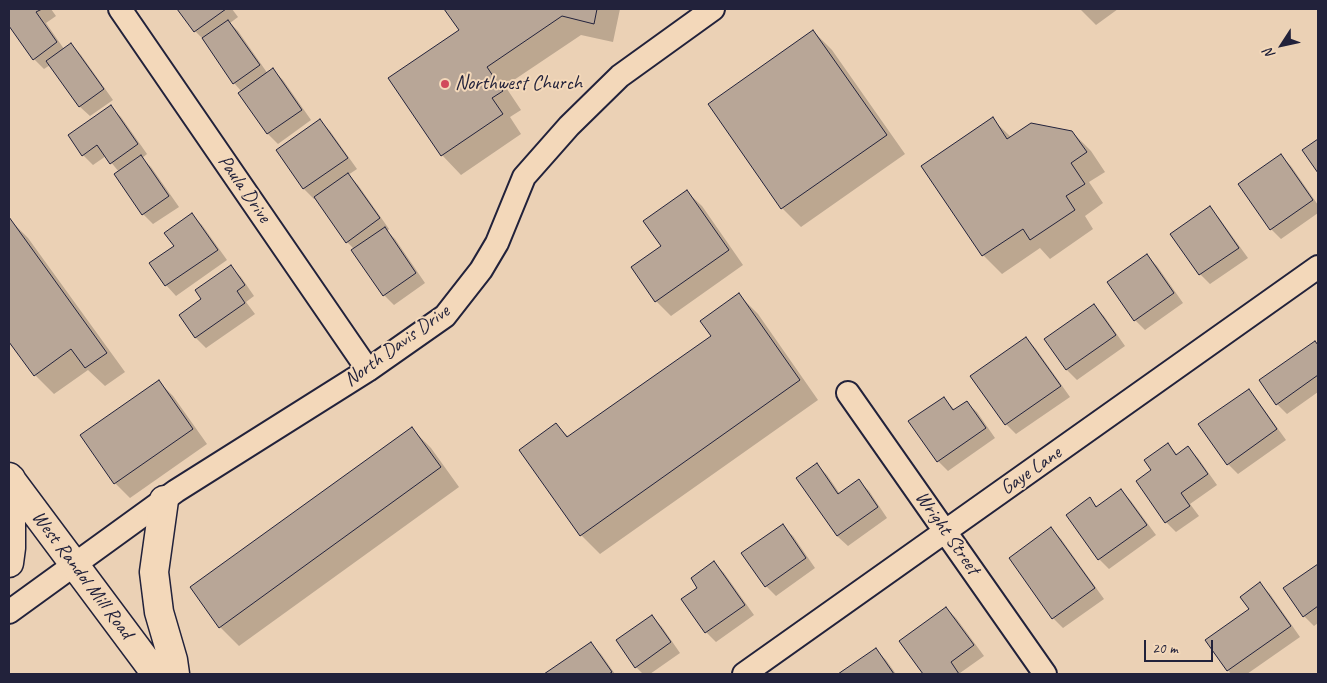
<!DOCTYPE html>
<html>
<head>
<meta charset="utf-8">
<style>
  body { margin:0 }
  #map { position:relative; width:1327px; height:683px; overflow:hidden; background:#ebd1b5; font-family:Caveat,sans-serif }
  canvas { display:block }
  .frame { position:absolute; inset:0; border:10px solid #22223b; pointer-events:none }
  .north { position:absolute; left:1257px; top:20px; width:50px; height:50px; -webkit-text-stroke:4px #f3d8ba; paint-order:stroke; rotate:235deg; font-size:14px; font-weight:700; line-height:20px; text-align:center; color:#22223b }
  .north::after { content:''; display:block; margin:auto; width:18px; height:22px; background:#22223b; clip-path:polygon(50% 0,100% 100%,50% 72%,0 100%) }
  .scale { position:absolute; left:1144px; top:640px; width:69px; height:22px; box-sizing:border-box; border:2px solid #22223b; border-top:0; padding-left:6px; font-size:15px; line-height:18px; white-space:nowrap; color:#22223b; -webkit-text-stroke:4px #f3d8ba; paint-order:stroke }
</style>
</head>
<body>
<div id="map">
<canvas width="1327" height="683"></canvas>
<div class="frame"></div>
<div class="north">N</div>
<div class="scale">20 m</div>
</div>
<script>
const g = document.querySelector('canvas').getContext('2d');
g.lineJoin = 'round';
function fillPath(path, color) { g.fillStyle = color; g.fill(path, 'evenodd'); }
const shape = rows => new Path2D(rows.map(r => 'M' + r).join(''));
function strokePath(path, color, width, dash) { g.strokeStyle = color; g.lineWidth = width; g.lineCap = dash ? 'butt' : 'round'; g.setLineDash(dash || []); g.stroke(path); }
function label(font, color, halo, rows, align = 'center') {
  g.font = font + ' Caveat,sans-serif'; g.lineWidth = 4; g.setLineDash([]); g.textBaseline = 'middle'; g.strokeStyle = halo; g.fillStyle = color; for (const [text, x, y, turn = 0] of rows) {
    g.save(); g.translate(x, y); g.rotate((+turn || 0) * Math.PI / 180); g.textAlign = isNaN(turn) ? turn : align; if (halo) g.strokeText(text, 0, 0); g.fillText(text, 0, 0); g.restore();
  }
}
const shadow = shape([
  [9,9,51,9,56,16,46,23,64,49,71,44,81,55,113,100,90,116,79,106,50,65,44,69,34,59,9,23],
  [178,9,232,9,238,17,230,23,238,31,268,74,273,70,283,80,311,120,278,144,268,134,240,94,242,92,234,83,206,42,195,31],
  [446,9,620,9,613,42,581,35,505,86,521,110,510,117,521,134,461,175,442,155,460,30],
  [1080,9,1118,9,1096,25],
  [813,31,832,50,905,154,801,227,782,208,709,104],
  [110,106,121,117,147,154,142,158,151,167,179,207,153,224,143,214,115,174,119,172,106,156,93,165,83,155],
  [992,119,1012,138,1072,132,1091,151,1105,172,1089,182,1103,203,1085,216,1093,229,1050,259,1040,248,1002,274,983,255,923,167],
  [320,121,330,131,357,169,348,175,358,185,389,229,387,231,395,239,425,283,394,305,384,295,355,250,347,242,316,198,314,199,304,189,278,151],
  [1281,156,1291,166,1318,205,1318,213,1281,239,1271,229],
  [687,192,702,206,743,265,671,316,656,301,663,246],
  [1209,208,1219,218,1248,258,1210,284,1200,274],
  [192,215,202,225,227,260,176,296,166,285,151,264,176,246],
  [9,219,28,238,125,372,105,386,88,370,54,394,35,375,9,340],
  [1147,256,1157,266,1183,303,1145,330,1135,320],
  [231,267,241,277,254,296,246,302,255,314,206,348,196,338,180,315,203,300],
  [739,295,758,314,818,400,600,554,581,535,556,425,569,437,712,336],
  [1094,306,1104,316,1125,346,1077,380,1067,370,1046,339],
  [1026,338,1036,349,1070,397,1016,434,1006,424],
  [1315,343,1318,346,1318,392,1287,414,1277,404],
  [158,381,173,396,207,444,130,498,115,483,82,435],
  [1248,390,1258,401,1286,440,1238,474,1228,464],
  [943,398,955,410,966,402,977,412,995,438,948,471,938,461],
  [412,429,431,448,459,487,239,646,220,627],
  [1168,445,1178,455,1188,448,1198,458,1217,485,1190,504,1199,516,1176,532,1166,522,1153,470],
  [817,465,827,475,840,494,859,481,869,491,887,518,848,546,837,536,797,478],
  [1121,490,1131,501,1156,535,1109,569,1099,559,1089,499,1098,507],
  [782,526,793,536,815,568,776,596,766,586],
  [1051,529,1061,539,1104,599,1063,628,1053,618],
  [714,563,724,573,754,615,716,642,706,632,699,588],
  [1318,566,1318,623,1314,626,1304,616,1285,589],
  [1260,584,1270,594,1300,637,1247,674,1231,674,1206,640,1250,609],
  [946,608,956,618,984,656,960,673,961,674,925,674,901,641],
  [652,616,662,627,680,653,650,674,643,674,636,667],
  [590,643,601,654,615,674,546,674],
  [876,650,886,660,896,674,840,674]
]);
const building = shape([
  [9,9,42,9,36,12,57,42,33,60,9,26,9,9],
  [177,9,226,9,194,32,177,9],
  [444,9,500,9,501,10,502,9,597,9,594,24,562,16,487,67,503,91,492,98,503,114,441,156,388,78,459,30,444,9],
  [228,20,260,65,233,84,202,38,228,20],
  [813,30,887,135,781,209,708,104,813,30],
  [71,43,104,89,79,107,46,61,71,43],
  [273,68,302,110,267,134,238,93,273,68],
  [111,105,138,144,110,164,97,145,82,156,68,135,111,105],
  [993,117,1007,139,1031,123,1072,131,1087,152,1071,163,1085,184,1066,196,1075,210,1030,240,1023,229,982,256,921,166,993,117],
  [320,119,348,158,303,189,276,150,320,119],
  [1318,139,1318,173,1302,150,1318,139],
  [1281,154,1313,200,1270,230,1238,184,1281,154],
  [141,155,169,196,142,215,114,174,141,155],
  [348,173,380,218,346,243,314,197,348,173],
  [687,190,729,250,655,302,631,267,661,246,643,221,687,190],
  [1210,206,1239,248,1199,275,1170,234,1210,206],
  [192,213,218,250,165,286,149,263,174,246,164,233,192,213],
  [9,217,107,353,85,368,71,349,34,376,9,342,9,217],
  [385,227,416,273,383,296,351,250,385,227],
  [1147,254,1174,293,1134,321,1107,282,1147,254],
  [231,265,245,285,237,291,245,303,195,338,179,315,201,299,195,290,231,265],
  [739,293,800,380,580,536,519,450,556,423,567,437,711,336,700,321,739,293],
  [1094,304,1116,335,1066,370,1044,339,1094,304],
  [1026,337,1061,386,1005,425,970,376,1026,337],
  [1315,341,1318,345,1318,375,1276,405,1259,380,1315,341],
  [159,380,193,429,114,484,80,435,159,380],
  [1249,389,1277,429,1227,465,1198,424,1249,389],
  [944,397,953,410,967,401,986,428,937,462,908,421,944,397],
  [412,427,441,467,219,628,190,587,412,427],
  [1168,443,1176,455,1188,446,1208,474,1181,493,1190,506,1165,523,1136,481,1151,470,1144,460,1168,443],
  [817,463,838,494,859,479,878,507,837,536,796,478,817,463],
  [1121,489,1147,525,1098,560,1066,515,1090,497,1096,507,1121,489],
  [783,524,806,558,765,587,741,553,783,524],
  [1051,527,1095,588,1052,619,1009,558,1051,527],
  [714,561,745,605,705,633,681,599,697,588,691,578,714,561],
  [1318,564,1318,606,1303,617,1283,588,1318,564],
  [1260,582,1291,626,1227,671,1205,640,1249,609,1240,597,1260,582],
  [946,607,974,645,951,662,959,674,923,674,899,641,946,607],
  [652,615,671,642,635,668,616,640,652,615],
  [591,642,612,672,609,674,544,674,591,642],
  [876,648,894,674,838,674,876,648]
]);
const minor = shape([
  [120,9,368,370],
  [848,393,1045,674],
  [9,612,176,491,368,370,445,316,481,270,497,243,524,177,569,126,620,76,713,9],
  [744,674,1318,267]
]);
const major = shape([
  [9,477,156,674],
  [164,500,154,572,159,612,173,660,175,674],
  [9,563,11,548,11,479]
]);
const markers = [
  [445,84,5,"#d1495b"]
];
const poiNames = [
  ["Northwest Church",455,84]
];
const streetNames = [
  ["Paula Drive",244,189,55],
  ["North Davis Drive",397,346,-36],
  ["Gaye Lane",1031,471,-35],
  ["Wright Street",947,533,55],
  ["West Randol Mill Road",82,575,53]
];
fillPath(shadow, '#0003');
fillPath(building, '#b8a697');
strokePath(building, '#22223b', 1);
strokePath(minor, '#22223b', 26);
strokePath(major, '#22223b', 31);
strokePath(minor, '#f3d8ba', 22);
strokePath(major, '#f3d8ba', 28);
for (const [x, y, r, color] of markers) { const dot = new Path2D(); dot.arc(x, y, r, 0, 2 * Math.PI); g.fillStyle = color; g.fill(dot); strokePath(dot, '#f3d8ba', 2); }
label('20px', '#22223b', '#f3d8ba', poiNames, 'left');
label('20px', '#22223b', '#f3d8ba', streetNames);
</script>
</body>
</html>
